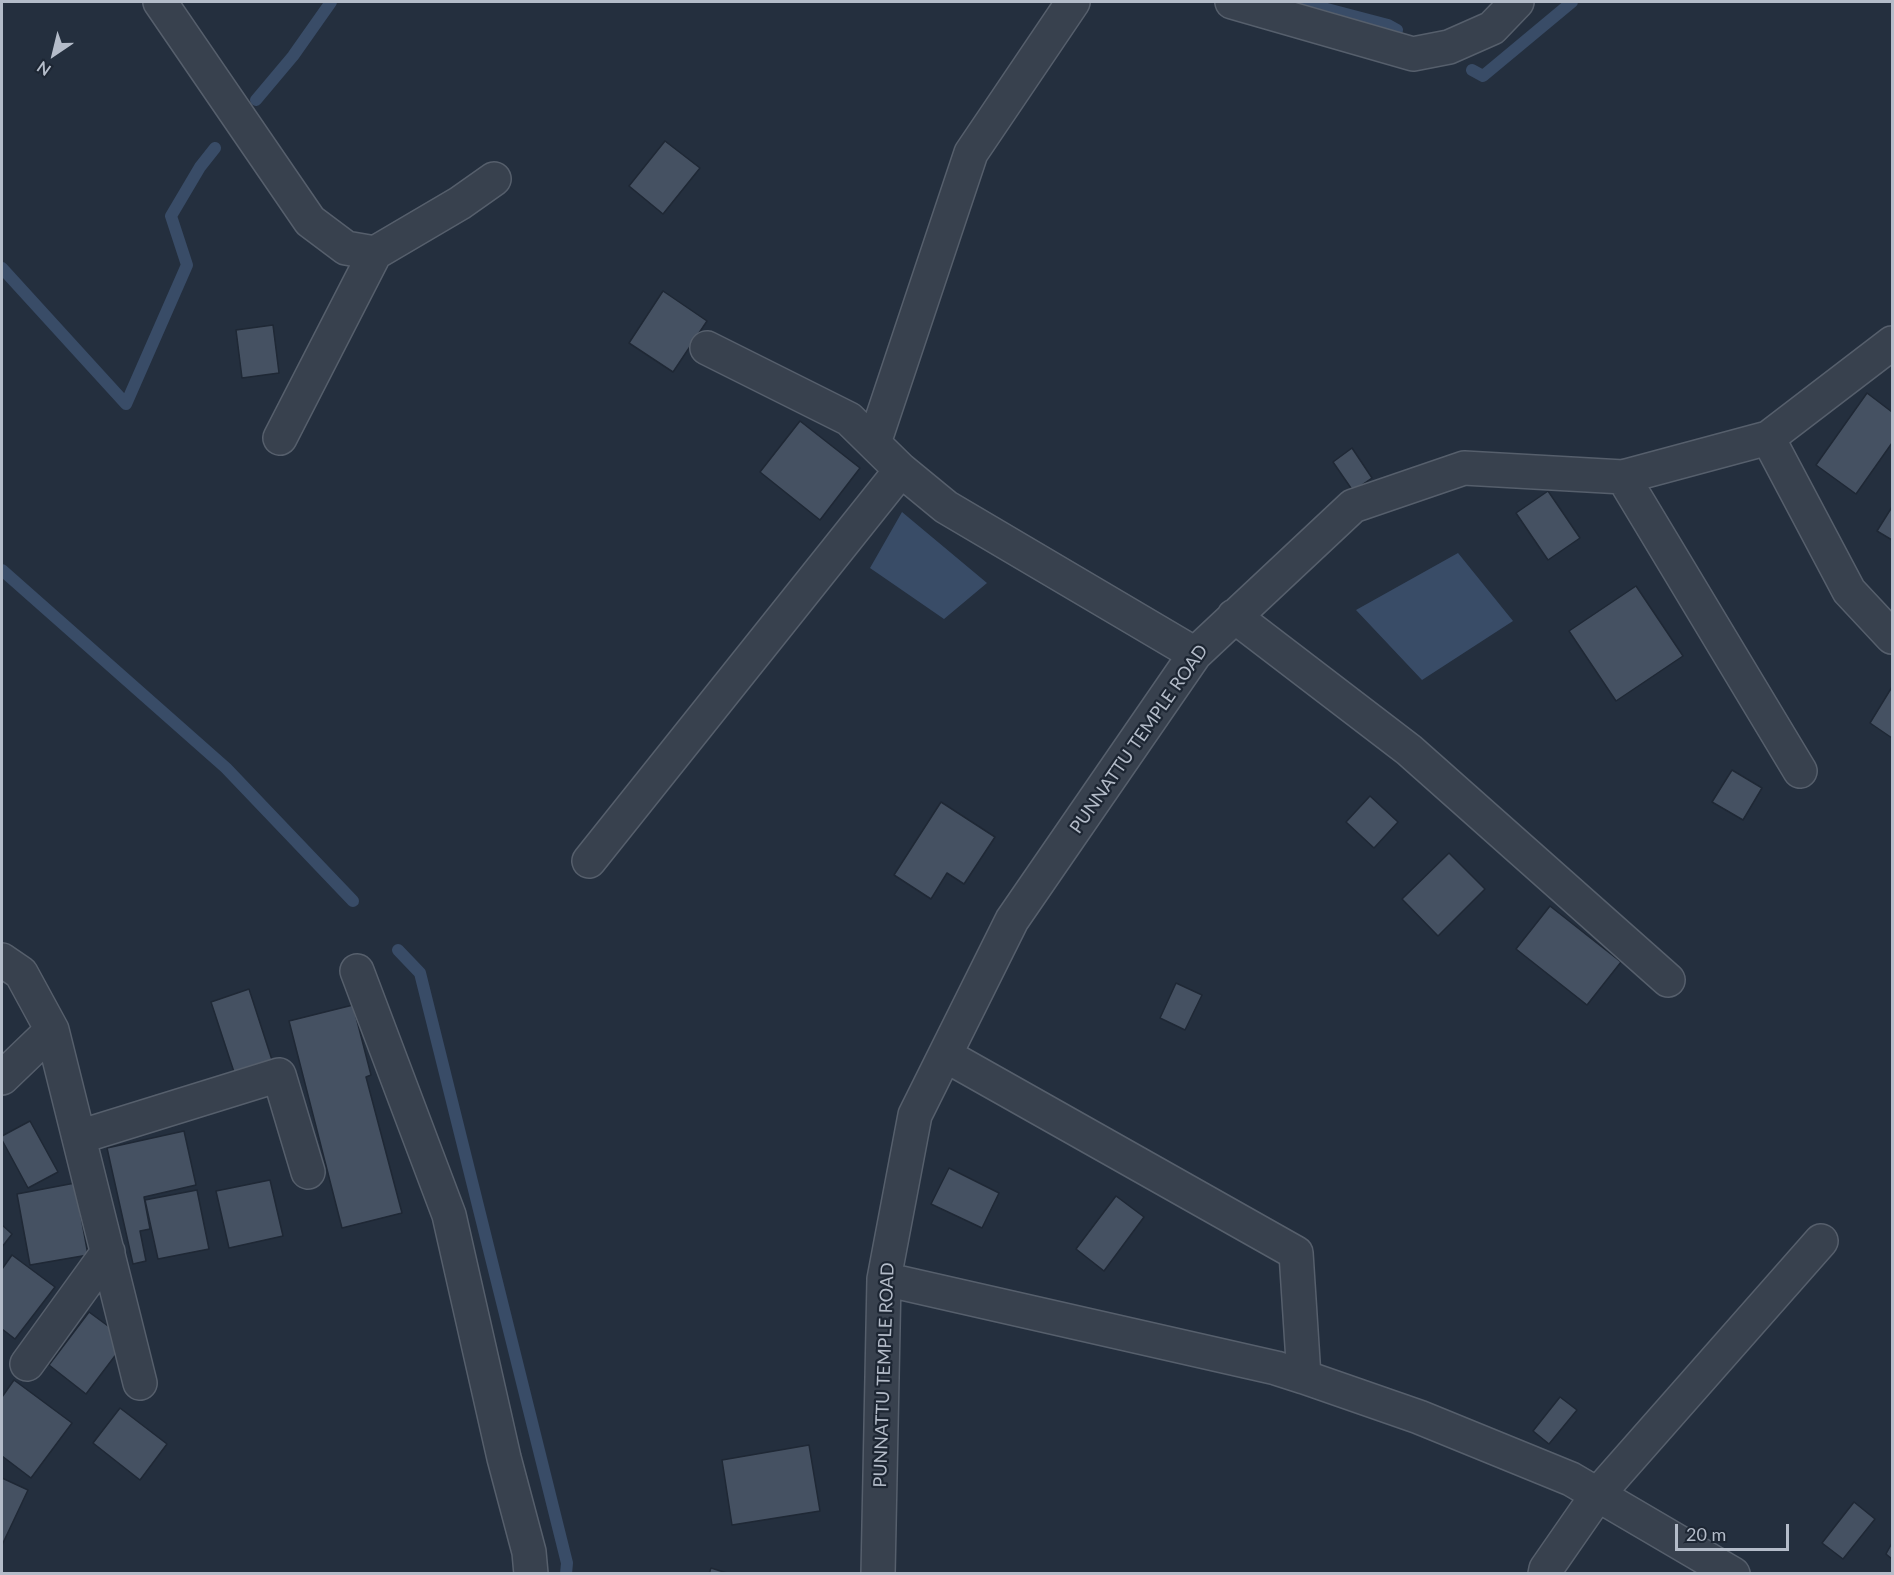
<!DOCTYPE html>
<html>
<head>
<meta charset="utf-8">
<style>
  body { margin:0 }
  #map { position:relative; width:1894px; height:1575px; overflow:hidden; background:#242f3e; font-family:Lato,sans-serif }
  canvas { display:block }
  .frame { position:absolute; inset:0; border:3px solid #b4bcc9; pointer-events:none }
  .north { position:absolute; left:24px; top:24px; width:60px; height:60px; -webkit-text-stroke:4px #1d2633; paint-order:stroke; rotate:215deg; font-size:16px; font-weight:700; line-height:24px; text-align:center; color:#b4bcc9 }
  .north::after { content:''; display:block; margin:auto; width:21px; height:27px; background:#b4bcc9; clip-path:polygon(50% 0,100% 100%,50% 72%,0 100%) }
  .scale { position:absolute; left:1675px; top:1524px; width:114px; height:27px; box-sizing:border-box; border:3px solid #b4bcc9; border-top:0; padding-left:8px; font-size:18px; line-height:21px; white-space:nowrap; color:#b4bcc9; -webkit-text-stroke:4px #1d2633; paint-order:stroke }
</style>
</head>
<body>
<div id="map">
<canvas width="1894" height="1575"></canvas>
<div class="frame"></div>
<div class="north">N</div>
<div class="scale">20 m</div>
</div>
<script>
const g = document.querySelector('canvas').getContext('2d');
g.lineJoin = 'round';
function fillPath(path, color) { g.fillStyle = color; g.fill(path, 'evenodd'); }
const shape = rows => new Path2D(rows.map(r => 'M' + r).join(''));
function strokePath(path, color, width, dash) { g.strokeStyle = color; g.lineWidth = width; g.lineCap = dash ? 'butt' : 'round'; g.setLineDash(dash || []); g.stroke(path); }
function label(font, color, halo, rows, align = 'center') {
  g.font = font + ' Lato,sans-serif'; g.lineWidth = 4.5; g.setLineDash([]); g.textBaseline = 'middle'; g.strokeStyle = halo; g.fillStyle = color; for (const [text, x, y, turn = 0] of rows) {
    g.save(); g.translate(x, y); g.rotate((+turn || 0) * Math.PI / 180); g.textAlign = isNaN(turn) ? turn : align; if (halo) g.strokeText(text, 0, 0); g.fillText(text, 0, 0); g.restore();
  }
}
const water = shape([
  [902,512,987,583,944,619,870,568],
  [1458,553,1513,621,1422,680,1356,610]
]);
const stream = shape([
  [1300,2,1388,25,1397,30],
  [1472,70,1483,76,1572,2],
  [256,100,293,56,331,2],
  [2,268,126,404,187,265,171,216,200,167,215,148],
  [2,570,226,768,353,901],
  [398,950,420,973,567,1563,566,1574]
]);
const building = shape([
  [665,141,700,168,663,214,629,186,665,141],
  [663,291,707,321,673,372,629,343,663,291],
  [273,325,279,373,242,378,236,330,273,325],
  [1867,393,1892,412,1892,443,1856,494,1816,465,1867,393],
  [800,421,860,468,820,520,760,472,800,421],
  [1352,448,1372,478,1353,491,1333,462,1352,448],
  [1548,491,1580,538,1548,560,1516,513,1548,491],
  [1892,507,1892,540,1877,531,1892,507],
  [1636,586,1683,656,1616,701,1569,631,1636,586],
  [1892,687,1892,738,1870,723,1892,687],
  [1732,770,1762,788,1743,820,1712,802,1732,770],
  [1370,796,1398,822,1374,848,1346,822,1370,796],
  [941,802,995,837,964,884,947,873,931,899,894,875,941,802],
  [1449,853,1485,889,1438,936,1402,899,1449,853],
  [1550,906,1621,962,1587,1005,1516,949,1550,906],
  [1176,983,1202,995,1185,1030,1160,1018,1176,983],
  [249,989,272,1060,234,1072,211,1002,249,989],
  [353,1005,371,1075,366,1077,402,1213,342,1228,289,1021,353,1005],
  [30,1121,58,1172,28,1188,2,1140,2,1136,30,1121],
  [184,1131,196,1185,144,1197,150,1229,140,1231,146,1261,133,1264,107,1148,184,1131],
  [949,1168,999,1193,982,1228,931,1204,949,1168],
  [270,1180,283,1236,229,1248,216,1191,270,1180],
  [75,1183,88,1255,30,1265,17,1194,75,1183],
  [197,1190,209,1249,158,1259,145,1200,197,1190],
  [1116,1196,1144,1217,1104,1271,1076,1249,1116,1196],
  [2,1225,12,1234,2,1247,2,1225],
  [12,1255,55,1287,15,1339,2,1329,2,1269,12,1255],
  [89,1312,127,1340,86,1394,49,1365,89,1312],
  [14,1380,72,1423,31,1478,2,1456,2,1397,14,1380],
  [1560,1397,1577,1410,1549,1444,1533,1431,1560,1397],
  [120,1408,167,1444,140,1480,93,1443,120,1408],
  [809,1445,820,1511,732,1525,722,1460,809,1445],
  [2,1478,28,1490,2,1545,2,1478],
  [1854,1502,1875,1519,1843,1559,1822,1543,1854,1502],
  [1892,1543,1892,1559,1886,1554,1892,1543],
  [711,1568,730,1574,709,1574,711,1568]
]);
const minor = shape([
  [160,2,310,221,346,248,375,253,460,203,494,179],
  [1232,2,1413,54,1449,47,1492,28,1517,2],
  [707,348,849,419,901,470,946,507,1195,654],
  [280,438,375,253],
  [1768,438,1849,591,1892,637],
  [874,443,971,153,1073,2],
  [1623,477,1800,771],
  [1234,616,1409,750,1668,980],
  [589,861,901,470],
  [2,960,21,973,52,1030,140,1383],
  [357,971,449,1215,504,1458,529,1552,531,1574],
  [945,1055,1296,1253,1304,1377],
  [2,1078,52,1030],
  [79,1137,279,1075,308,1172],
  [884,1279,1276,1368,1304,1377,1419,1417,1571,1479,1733,1574],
  [27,1364,108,1252],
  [878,1574,884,1279,915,1115,1012,920,1195,654,1353,506,1464,468,1623,477,1768,438,1892,343],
  [1545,1574,1546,1569,1598,1494,1821,1241]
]);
const streetNames = [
  ["PUNNATTU TEMPLE ROAD",1139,739,-55],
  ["PUNNATTU TEMPLE ROAD",884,1375,-88]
];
fillPath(water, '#394c67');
strokePath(stream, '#394c67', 12);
fillPath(building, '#455162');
strokePath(building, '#1f2835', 1.5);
strokePath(minor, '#565f6c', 36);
strokePath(minor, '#38414e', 33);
label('18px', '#b4bcc9', '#1d2633', streetNames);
</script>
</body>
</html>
